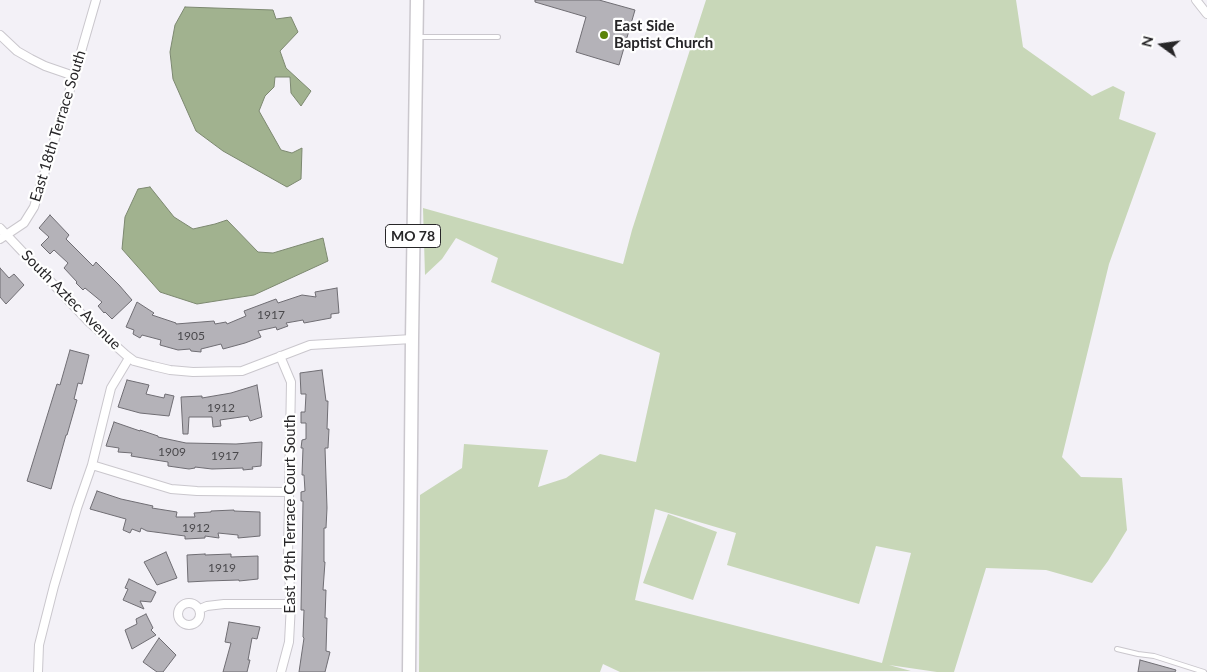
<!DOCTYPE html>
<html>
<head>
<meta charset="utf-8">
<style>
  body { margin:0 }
  #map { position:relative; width:1207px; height:672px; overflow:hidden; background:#f3f1f7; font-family:Lato,sans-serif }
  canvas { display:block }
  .north { position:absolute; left:1137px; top:20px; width:50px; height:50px; -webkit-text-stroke:4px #fff; paint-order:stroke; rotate:284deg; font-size:14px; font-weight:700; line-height:20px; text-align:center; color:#272628 }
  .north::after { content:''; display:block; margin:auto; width:18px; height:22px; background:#272628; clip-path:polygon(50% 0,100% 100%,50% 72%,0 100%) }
</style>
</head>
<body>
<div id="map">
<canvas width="1207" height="672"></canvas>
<div class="north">N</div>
</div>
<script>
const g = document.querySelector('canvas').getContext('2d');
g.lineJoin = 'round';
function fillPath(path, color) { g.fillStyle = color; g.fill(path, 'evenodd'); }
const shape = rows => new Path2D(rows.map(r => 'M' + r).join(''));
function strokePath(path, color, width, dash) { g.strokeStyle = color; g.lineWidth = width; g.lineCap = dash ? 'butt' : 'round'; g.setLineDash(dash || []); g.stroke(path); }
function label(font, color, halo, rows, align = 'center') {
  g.font = font + ' Lato,sans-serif'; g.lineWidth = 4.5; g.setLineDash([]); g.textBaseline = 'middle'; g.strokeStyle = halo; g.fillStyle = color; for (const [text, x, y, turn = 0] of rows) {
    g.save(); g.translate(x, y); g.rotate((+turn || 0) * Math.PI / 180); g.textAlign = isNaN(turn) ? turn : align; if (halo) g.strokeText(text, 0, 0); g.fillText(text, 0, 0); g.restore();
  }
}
const green = shape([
  [706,0,1016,0,1023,47,1092,96,1113,86,1125,92,1119,119,1156,133,1109,264,1062,457,1081,477,1122,478,1127,530,1108,561,1092,583,1046,570,986,568,954,672,937,672,889,665,911,671,620,672,603,664,600,672,419,672,420,495,462,468,464,444,548,450,538,487,566,478,600,454,636,462,660,353,491,282,498,258,456,238,442,259,425,275,423,208,623,264,632,230],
  [655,509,736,533,727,565,859,604,876,546,911,553,882,663,635,600],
  [668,514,717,532,693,600,643,583]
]);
const water = shape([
  [185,7,273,10,276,19,291,17,298,32,280,51,286,68,311,91,301,106,291,93,290,77,275,77,274,87,265,96,259,111,281,150,292,153,302,148,301,179,287,187,223,151,196,131,173,79,170,52,175,25,185,7],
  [150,187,174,217,193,229,215,224,227,220,258,252,273,253,323,238,328,261,254,295,197,304,160,292,122,249,125,217,138,189,150,187]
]);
const building = shape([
  [535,0,599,0,635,10,619,65,576,52,586,17,535,2,535,0],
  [50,215,69,235,66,239,93,266,96,262,119,285,132,300,112,319,105,312,104,313,98,306,102,302,85,288,83,290,76,283,77,282,64,268,68,263,54,250,50,254,41,245,49,237,39,228,50,215],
  [0,268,9,278,14,274,24,285,6,304,0,297,0,268],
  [337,288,339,313,331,314,331,318,304,323,303,320,286,323,288,326,277,330,276,327,258,331,261,337,245,343,223,349,221,344,201,349,201,352,191,351,190,349,178,350,160,345,161,340,142,335,140,338,133,334,134,330,126,327,137,302,154,313,152,315,176,323,176,324,214,321,215,324,226,322,227,324,246,316,244,311,276,299,278,303,302,295,316,297,315,292,337,288],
  [70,350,89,355,82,384,78,383,74,399,77,400,67,435,66,435,51,489,27,481,57,384,60,385,70,350],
  [322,370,326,401,328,401,327,429,329,429,328,448,325,448,327,508,326,528,324,528,324,562,325,562,323,590,326,590,325,618,327,618,326,651,330,652,325,672,299,672,304,638,303,637,304,610,301,610,303,501,301,501,301,492,305,491,304,475,302,475,303,448,301,448,302,440,306,439,306,423,301,423,301,412,305,412,306,394,301,394,300,373,322,370],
  [127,380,149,385,146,394,164,398,165,394,174,396,169,416,140,413,118,407,127,380],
  [257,385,262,417,250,421,248,416,220,420,221,426,213,427,212,417,189,417,188,434,183,434,181,397,202,396,202,398,231,393,257,385],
  [114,422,140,431,140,430,158,436,158,437,186,443,236,444,262,442,261,466,252,467,253,469,243,470,243,468,212,469,195,467,195,468,189,469,168,466,168,462,131,456,132,453,118,452,119,448,106,446,114,422],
  [97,491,121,499,153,506,152,508,177,512,176,517,195,517,194,513,211,512,211,511,234,510,234,511,260,512,260,536,238,538,238,535,218,533,219,538,205,536,205,538,185,539,185,536,147,531,141,528,140,532,132,529,130,533,123,530,126,519,90,509,97,491],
  [166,552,177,578,157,585,144,562,166,552],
  [205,554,205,555,231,554,231,557,258,556,258,579,239,581,239,580,207,581,188,582,187,555,205,554],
  [129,579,156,592,151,602,140,601,144,609,123,600,128,589,125,588,129,579],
  [146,614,153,628,151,630,156,635,132,649,125,630,137,624,136,619,146,614],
  [229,622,260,627,257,639,252,638,248,660,250,660,247,672,223,672,231,643,225,642,229,622],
  [159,638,176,655,163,672,157,672,143,662,159,638],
  [1140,660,1176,670,1175,672,1138,672,1140,660]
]);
const service = shape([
  [418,37,498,37],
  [1117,649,1138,654,1154,656,1204,672]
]);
const minor = shape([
  [1196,0,1207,14],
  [0,35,17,51,31,59,45,66,74,76],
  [0,228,89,322,126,355,134,361,153,366,170,370,193,372,242,371,310,345,412,339],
  [0,239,24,223,34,207,74,76,96,0],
  [280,356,291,382,288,557,291,604,289,642,281,672],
  [92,465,171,489,197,491,289,492],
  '178 614a11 11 0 1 1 22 0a11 11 0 1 1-22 0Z',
  [200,609,207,606,224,604,291,604],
  [38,672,39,645,54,586,77,508,92,465,111,388,129,358]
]);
const primary = shape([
  [409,672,412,339,417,0]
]);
const markers = [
  [604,35,5,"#5a8309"]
];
const numberNames = [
  ["1917",271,315],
  ["1905",191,336],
  ["1912",221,408],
  ["1909",172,452],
  ["1917",225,456],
  ["1912",196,528],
  ["1919",222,568]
];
const shields = [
  [413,236,55]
];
const shieldNames = [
  ["MO 78",413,236]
];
const poiNames = [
  ["East Side",614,26],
  ["Baptist Church",614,43]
];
const streetNames = [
  ["East 18th Terrace South",58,126,-73],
  ["South Aztec Avenue",71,300,45],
  ["East 19th Terrace Court South",290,514,-90]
];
fillPath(green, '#c8d7b8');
fillPath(water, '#a1b28f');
strokePath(water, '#7c8870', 1);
fillPath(building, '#b4b2b8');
strokePath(building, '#6f6d73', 1);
strokePath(service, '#cac7cd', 6);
strokePath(minor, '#cac7cd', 10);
strokePath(primary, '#cac7cd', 15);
strokePath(service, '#fff', 4);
strokePath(minor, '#fff', 8);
strokePath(primary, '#fff', 12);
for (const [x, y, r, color] of markers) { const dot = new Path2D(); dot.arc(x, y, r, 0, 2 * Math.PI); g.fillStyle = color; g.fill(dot); strokePath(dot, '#fff', 2); }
label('12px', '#4a494c', null, numberNames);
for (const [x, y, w] of shields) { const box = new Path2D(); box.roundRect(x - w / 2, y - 11.5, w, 23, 4); g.fillStyle = '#fff'; g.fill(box); strokePath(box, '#272628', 1); }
label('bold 14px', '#272628', null, shieldNames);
label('bold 15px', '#272628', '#fff', poiNames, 'left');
label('15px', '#272628', '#fff', streetNames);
</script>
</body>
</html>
